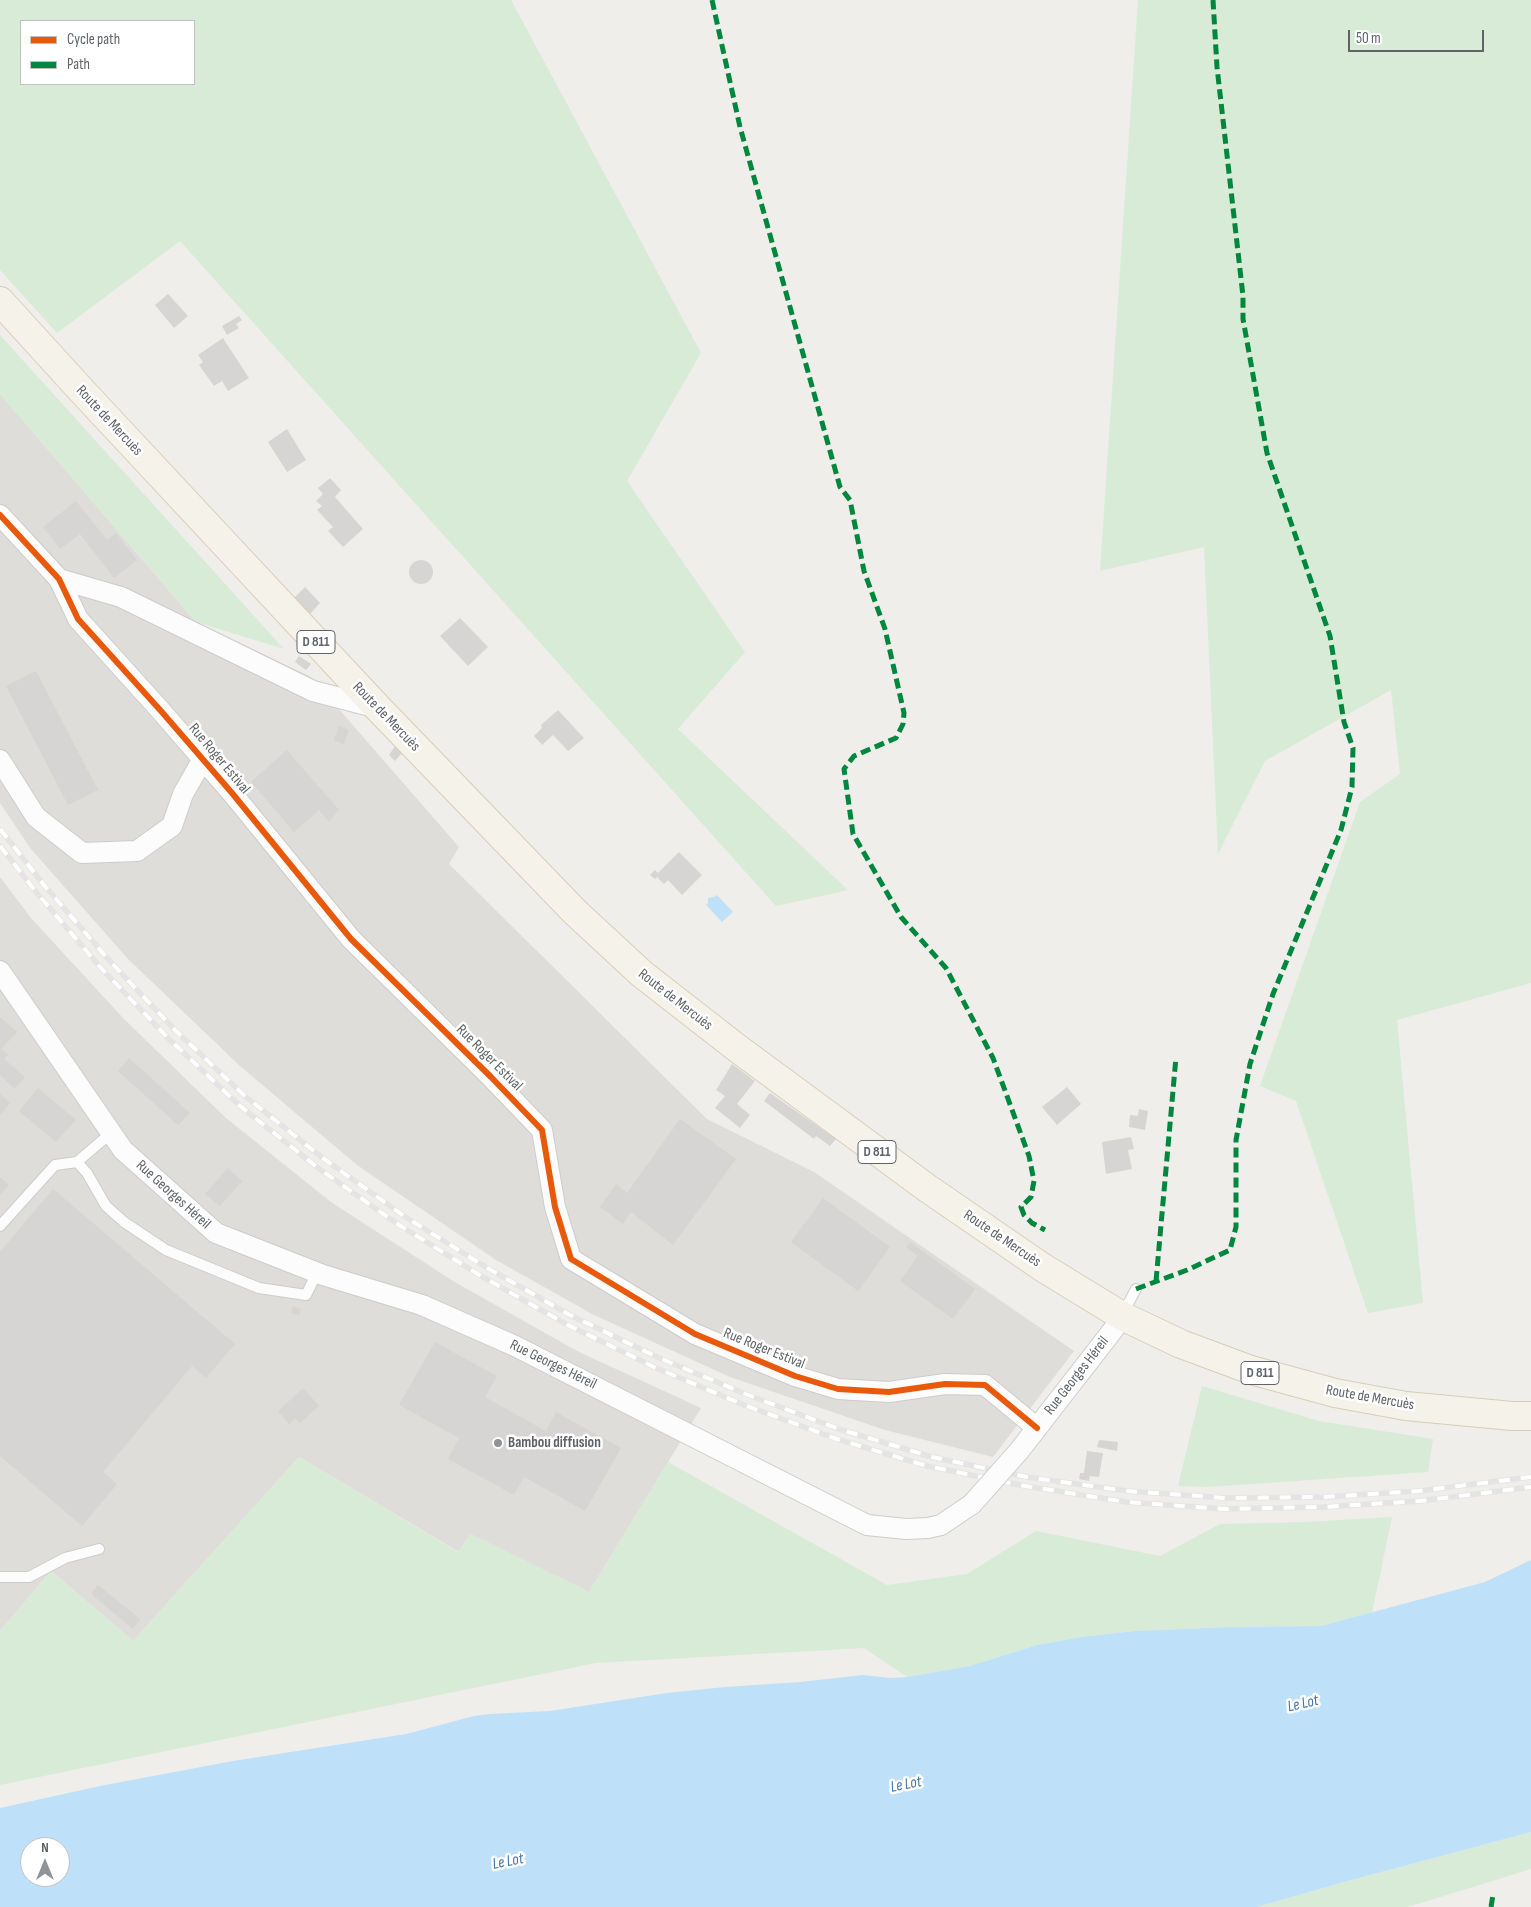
<!DOCTYPE html>
<html>
<head>
<meta charset="utf-8">
<style>
  body { margin:0 }
  #map { position:relative; width:1531px; height:1907px; overflow:hidden; background:#efeeea; font-family:"Sofia Sans Condensed",sans-serif }
  canvas { display:block }
  .legend { position:absolute; left:20px; top:20px; width:175px; height:65px; box-sizing:border-box; background:#fff; border:1px solid #bfc1c3; margin:0; padding:6px 9px; list-style:none; font-size:15px; color:#5f6368 }
  .legend li { display:flex; align-items:center; gap:10px; height:25px }
  .legend b { width:25px; border:1px solid #bfc1c3 }
  .north { position:absolute; left:20px; top:1837px; width:50px; height:50px; box-sizing:border-box; background:#fff; border:1px solid #bfc1c3; border-radius:50%; rotate:0deg; font-size:14px; font-weight:700; line-height:20px; text-align:center; color:#5f6368 }
  .north::after { content:''; display:block; margin:auto; width:18px; height:22px; background:#919496; clip-path:polygon(50% 0,100% 100%,50% 72%,0 100%) }
  .scale { position:absolute; left:1348px; top:30px; width:136px; height:22px; box-sizing:border-box; border:2px solid #5f6368; border-top:0; padding-left:6px; font-size:15px; line-height:18px; white-space:nowrap; color:#5f6368; -webkit-text-stroke:4px #fff; paint-order:stroke }
</style>
</head>
<body>
<div id="map">
<canvas width="1531" height="1907"></canvas>
<ul class="legend">
<li><b style="height:6px;background:#e8590c"></b>Cycle path</li>
<li><b style="height:6px;background:#00873e"></b>Path</li>
</ul>
<div class="north">N</div>
<div class="scale">50 m</div>
</div>
<script>
const g = document.querySelector('canvas').getContext('2d');
g.lineJoin = 'round';
function fillPath(path, color) { g.fillStyle = color; g.fill(path, 'evenodd'); }
const shape = rows => new Path2D(rows.map(r => 'M' + r).join(''));
function strokePath(path, color, width, dash) { g.strokeStyle = color; g.lineWidth = width; g.lineCap = dash ? 'butt' : 'round'; g.setLineDash(dash || []); g.stroke(path); }
function label(font, color, halo, rows, align = 'center') {
  g.font = font + ' "Sofia Sans Condensed",sans-serif'; g.lineWidth = 5; g.setLineDash([]); g.textBaseline = 'middle'; g.strokeStyle = halo; g.fillStyle = color; for (const [text, x, y, turn = 0] of rows) {
    g.save(); g.translate(x, y); g.rotate((+turn || 0) * Math.PI / 180); g.textAlign = isNaN(turn) ? turn : align; if (halo) g.strokeText(text, 0, 0); g.fillText(text, 0, 0); g.restore();
  }
}
const industrial = shape([
  [0,394,196,622,311,677,459,847,449,864,707,1119,814,1172,1074,1351,993,1457,885,1430,730,1377,594,1315,496,1260,357,1165,240,1066,128,959,31,849,0,803],
  [0,877,31,918,124,1019,226,1118,331,1202,453,1281,577,1351,701,1408,589,1592,470,1534,459,1552,299,1457,133,1641,51,1571,0,1631]
]);
const green = shape([
  [0,0,511,0,701,353,627,481,745,652,678,729,848,890,776,906,180,241,57,333,0,270],
  [194,21,194,84,21,84,21,21],
  [1138,0,1531,0,1531,983,1397,1020,1423,1303,1368,1313,1296,1101,1260,1086,1360,802,1400,774,1391,690,1265,761,1218,854,1204,547,1100,571],
  [0,335,284,649,196,622,0,394],
  [1202,1386,1319,1421,1433,1439,1428,1472,1207,1487,1178,1486],
  [299,1457,458,1552,470,1534,589,1592,668,1462,887,1585,967,1574,1036,1531,1160,1556,1220,1524,1304,1522,1392,1517,1372,1613,1321,1626,1231,1627,1135,1631,1081,1637,1037,1645,970,1666,907,1677,864,1648,596,1663,0,1785,0,1631,51,1571,133,1641],
  [1531,1832,1531,1869,1408,1907,1257,1907,1344,1882]
]);
const water = shape([
  [717,895,733,912,722,922,706,905,708,903,708,898,714,897],
  [1531,1560,1531,1832,1344,1882,1257,1907,0,1907,0,1808,105,1785,233,1761,406,1734,474,1716,490,1714,550,1711,667,1693,725,1687,800,1682,863,1675,890,1678,907,1677,970,1666,1037,1645,1081,1637,1135,1631,1231,1627,1321,1626,1485,1582],
  [30,1847,60,1847,60,1877,30,1877]
]);
const building = shape([
  [168,294,188,316,174,328,155,305],
  [239,316,242,320,236,324,239,328,227,335,222,326],
  [223,338,249,378,228,391,222,381,214,386,199,365,203,362,198,355],
  [287,429,306,460,287,472,268,442],
  [330,478,341,490,335,497,363,529,343,547,328,531,333,527,317,510,322,506,316,501,323,494,318,488],
  [76,501,107,540,116,533,137,560,114,578,80,534,60,549,43,527],
  '409 572a12 12 0 1 1 24 0a12 12 0 1 1-24 0Z',
  [305,587,320,603,310,614,294,598],
  [460,618,488,647,468,666,440,636],
  [299,656,311,664,306,670,295,662],
  [36,671,98,790,68,805,6,686],
  [558,710,584,738,568,751,553,735,542,745,534,736,542,728,541,725],
  [339,726,349,730,344,744,334,740],
  [396,745,403,752,395,761,389,755],
  [287,750,339,810,329,822,319,810,294,832,251,782],
  [679,852,702,875,682,895,668,880,664,884,657,877,655,879,650,875,655,870,658,873],
  [0,1017,17,1032,1,1049,8,1055,4,1059,25,1077,15,1089,0,1075],
  [129,1058,190,1113,178,1125,118,1071],
  [732,1064,755,1081,737,1104,750,1115,740,1128,715,1108,725,1096,716,1090],
  [1067,1087,1081,1104,1057,1125,1042,1107],
  [38,1088,76,1120,56,1142,19,1111],
  [770,1093,836,1139,830,1146,816,1136,814,1139,764,1101],
  [0,1094,10,1103,0,1115],
  [1139,1109,1148,1111,1145,1130,1129,1127,1130,1115,1138,1116],
  [680,1119,736,1159,673,1245,631,1212,623,1224,600,1207,616,1184,627,1193],
  [1131,1137,1134,1149,1128,1150,1132,1169,1106,1174,1102,1142],
  [228,1168,242,1181,220,1206,205,1194],
  [0,1177,9,1185,0,1195],
  [53,1189,235,1344,206,1378,192,1366,103,1472,117,1484,82,1526,0,1456,0,1252],
  [823,1198,890,1247,858,1291,791,1242],
  [910,1242,975,1289,953,1319,900,1281,918,1256,906,1247],
  [293,1306,301,1309,299,1315,291,1313],
  [435,1342,497,1376,485,1397,546,1431,556,1412,621,1448,585,1511,524,1477,514,1495,448,1459,459,1438,399,1405],
  [303,1388,319,1406,300,1423,295,1418,289,1424,278,1411],
  [1099,1440,1118,1442,1117,1451,1097,1447],
  [1087,1451,1103,1453,1099,1477,1090,1476,1089,1481,1079,1479,1080,1473,1084,1473],
  [98,1585,140,1619,133,1629,91,1594]
]);
const service = shape([
  [77,1162,111,1133],
  [0,1226,55,1165,77,1162,87,1173,106,1206,124,1222,166,1250,259,1288,306,1295,317,1273],
  [1122,1315,1136,1289],
  [0,1577,29,1577,65,1558,99,1549]
]);
const minor = shape([
  [0,515,59,579,78,619,161,711,232,793,351,939,491,1077,542,1130,555,1207,571,1259,695,1334,795,1376,838,1389,889,1392,945,1384,985,1385,1037,1428],
  [59,579,121,597,313,691,378,708],
  [0,760,36,817,82,853,137,851,172,826,183,794,203,759],
  [0,971,123,1150,216,1233,323,1275,422,1305,515,1346,867,1525,906,1529,928,1528,941,1525,972,1504],
  [1019,1451,1113,1330,1122,1316]
]);
const primary = shape([
  [0,301,82,391,378,708,575,912,642,974,737,1048,927,1188,1042,1267,1122,1316,1181,1344,1251,1370,1335,1393,1406,1406,1512,1416,1531,1416]
]);
const rail = shape([
  [0,829,44,885,108,959,175,1030,246,1097,324,1159,404,1216,484,1266,568,1314,657,1357,748,1395,839,1429,932,1457,1027,1477,1127,1491,1226,1498,1324,1497,1419,1491,1531,1477],
  [0,846,37,893,100,967,168,1038,240,1106,318,1168,396,1223,481,1276,566,1324,654,1367,744,1405,837,1439,927,1466,1025,1486,1126,1502,1225,1509,1323,1507,1420,1501,1531,1487]
]);
const minorBridge = shape([
  [972,1504,1019,1451]
]);
const quiet = shape([
  [712,0,740,127,840,487,850,500,864,571,885,629,904,713,903,724,896,738,854,756,844,769,853,834,901,917,946,968,993,1058,1029,1156,1034,1181,1031,1197,1021,1207,1024,1215,1032,1223,1045,1230],
  [1156,1281,1176,1057],
  [1136,1289,1187,1270,1230,1250,1236,1227,1236,1140,1250,1064,1273,994,1341,830,1352,787,1353,748,1344,722,1330,636,1267,453,1243,319,1243,296,1217,67,1213,0],
  [1491,1907,1493,1895]
]);
const cycleway = shape([
  [0,515,59,579,78,619,161,711,232,793,351,939,491,1077,542,1130,555,1207,571,1259,695,1334,795,1376,838,1389,889,1392,945,1384,985,1385,1037,1428]
]);
const markers = [
  [498,1443,5,"#919496"]
];
const shields = [
  [316,642,38],
  [877,1152,38],
  [1260,1373,38]
];
const shieldNames = [
  ["D 811",316,642],
  ["D 811",877,1152],
  ["D 811",1260,1373]
];
const streetNames = [
  ["Route de Mercuès",109,421,47],
  ["Route de Mercuès",386,717,46],
  ["Rue Roger Estival",219,759,50],
  ["Route de Mercuès",675,1000,38],
  ["Rue Roger Estival",489,1058,45],
  ["Rue Georges Héreil",173,1195,42],
  ["Route de Mercuès",1002,1239,34],
  ["Rue Roger Estival",764,1349,22],
  ["Rue Georges Héreil",553,1365,26],
  ["Rue Georges Héreil",1077,1376,-52],
  ["Route de Mercuès",1370,1398,10]
];
const poiNames = [
  ["Bambou diffusion",508,1443]
];
const waterNames = [
  ["Le Lot",1303,1704,-13],
  ["Le Lot",906,1785,-11],
  ["Le Lot",508,1862,-11]
];
fillPath(industrial, '#dfddda');
fillPath(green, '#d8ebd6');
fillPath(water, '#bfe0f9');
fillPath(building, '#d6d5d3');
strokePath(service, '#cbcccc', 12);
strokePath(minor, '#cbcccc', 22);
strokePath(primary, '#d7ceb8', 30);
strokePath(service, '#fdfcfc', 10);
strokePath(minor, '#fdfcfc', 20);
strokePath(primary, '#f4f2e9', 28);
strokePath(rail, '#e4e4e4', 5.5);
strokePath(rail, '#fff', 4, [11]);
strokePath(minorBridge, '#cbcccc', 22, []);
strokePath(minorBridge, '#fdfcfc', 20);
strokePath(quiet, '#00873e', 5, [10, 5]);
strokePath(cycleway, '#e8590c', 6);
for (const [x, y, r, color] of markers) { const dot = new Path2D(); dot.arc(x, y, r, 0, 2 * Math.PI); g.fillStyle = color; g.fill(dot); strokePath(dot, '#fff', 2); }
for (const [x, y, w] of shields) { const box = new Path2D(); box.roundRect(x - w / 2, y - 11.5, w, 23, 4); g.fillStyle = '#fff'; g.fill(box); strokePath(box, '#5f6368', 1); }
label('bold 14px', '#5f6368', null, shieldNames);
label('15px', '#5f6368', '#fff', streetNames);
label('bold 15px', '#5f6368', '#fff', poiNames, 'left');
label('italic 16px', '#4174aa', '#fff', waterNames);
</script>
</body>
</html>
